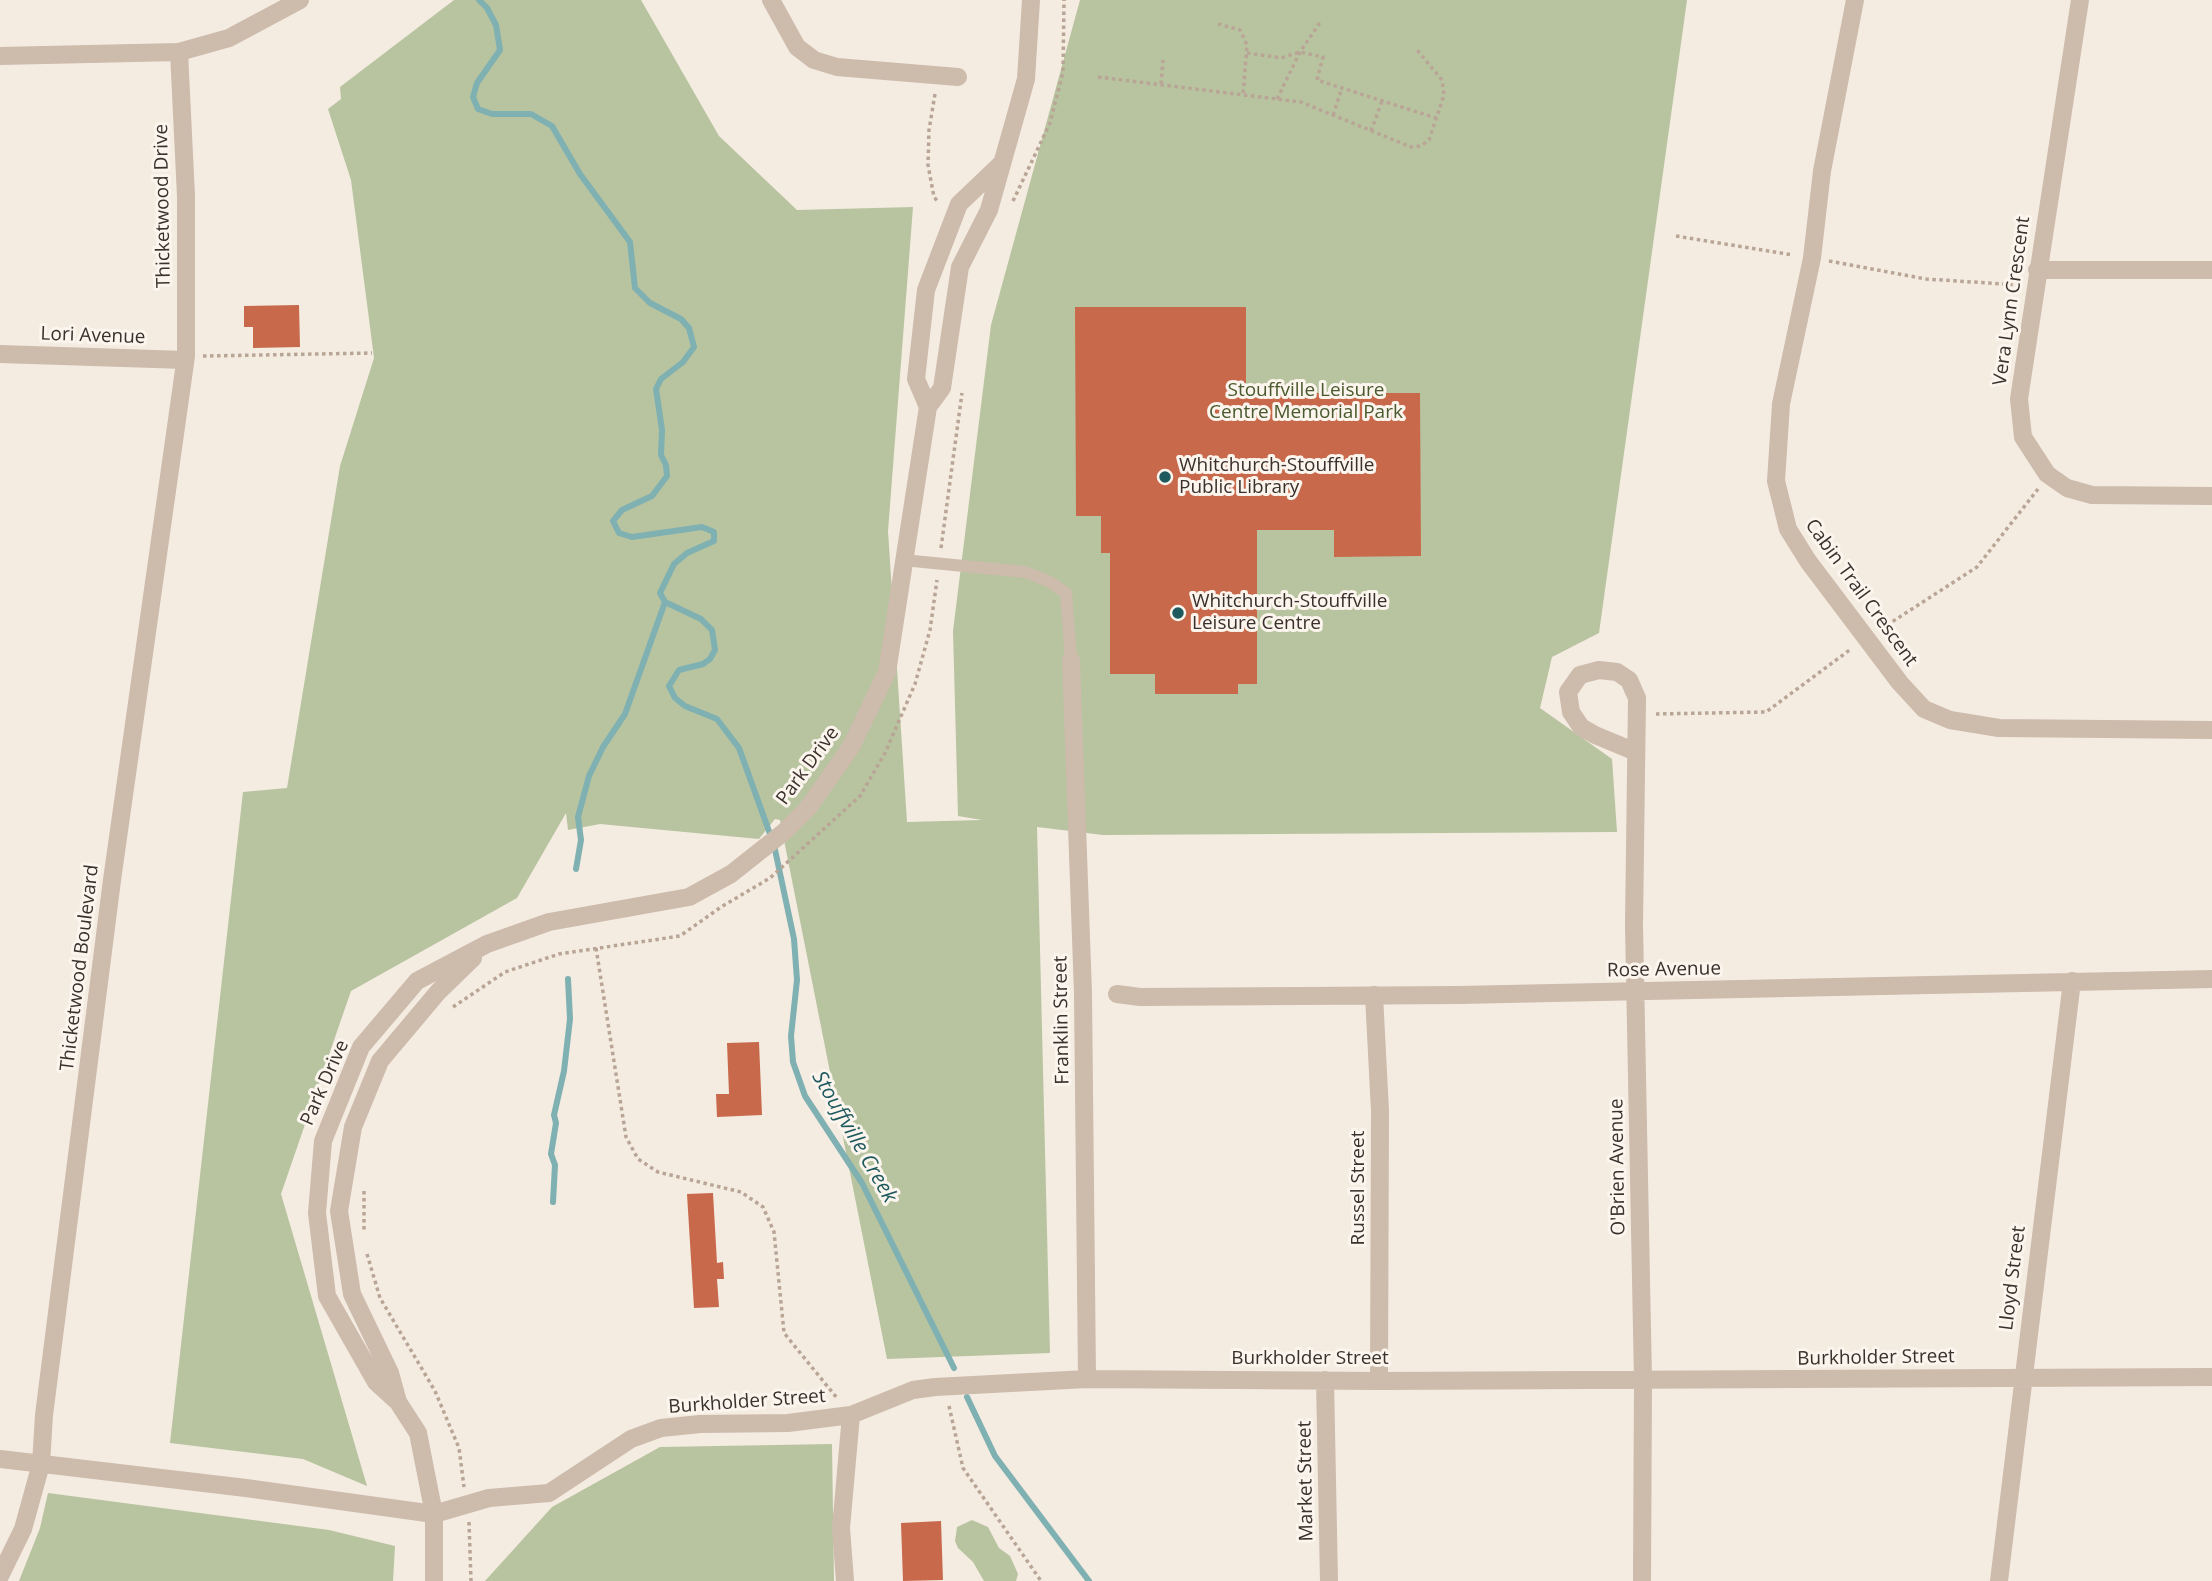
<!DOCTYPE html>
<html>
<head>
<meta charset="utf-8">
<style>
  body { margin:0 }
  canvas { display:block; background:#f4ebe1 }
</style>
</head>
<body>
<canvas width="2212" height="1581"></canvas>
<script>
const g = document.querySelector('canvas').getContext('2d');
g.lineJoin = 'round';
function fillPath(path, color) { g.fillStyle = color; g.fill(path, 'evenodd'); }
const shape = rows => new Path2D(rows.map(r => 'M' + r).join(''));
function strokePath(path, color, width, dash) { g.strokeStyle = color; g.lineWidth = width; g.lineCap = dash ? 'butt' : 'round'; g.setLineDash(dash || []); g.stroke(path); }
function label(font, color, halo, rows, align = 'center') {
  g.font = font + ' "Open Sans",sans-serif'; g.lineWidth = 6; g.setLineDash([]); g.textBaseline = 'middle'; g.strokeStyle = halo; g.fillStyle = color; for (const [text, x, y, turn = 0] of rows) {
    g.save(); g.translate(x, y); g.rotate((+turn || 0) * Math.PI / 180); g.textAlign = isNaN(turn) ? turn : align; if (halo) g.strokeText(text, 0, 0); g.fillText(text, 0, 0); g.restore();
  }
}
const green = shape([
  [454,0,641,0,719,136,797,210,913,207,888,531,907,822,982,820,958,816,953,631,991,325,1080,0,1687,0,1599,633,1552,657,1540,708,1612,759,1617,832,1103,835,1037,827,1050,1353,887,1359,780,820,775,819,759,839,600,824,568,830,566,813,517,898,351,991,281,1194,367,1486,303,1459,170,1443,243,792,287,788,340,466,374,358,351,180,328,109,341,99,340,87],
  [832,1444,834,1581,485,1581,552,1507,660,1447],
  [48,1493,329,1530,395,1546,393,1581,19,1581,40,1528],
  [972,1520,988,1527,999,1548,1010,1556,1018,1574,1016,1581,984,1581,973,1562,958,1548,955,1541,957,1527]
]);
const stream = shape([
  [479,0,487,8,496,25,500,50,477,83,473,97,478,109,492,114,531,114,552,126,580,174,630,242,635,288,650,303,681,319,689,328,694,347,683,362,661,379,656,389,662,430,661,455,666,465,667,476,652,496,622,510,613,521,619,533,632,537,702,527,714,532,714,541,687,553,674,564,660,593,665,602,701,619,712,630,715,650,710,659,703,664,679,670,669,686,675,698,685,706,717,719,739,748,774,845,794,939,797,980,791,1036,793,1062,805,1096,862,1183,954,1368],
  [576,869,581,840,578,817,589,776,603,747,625,714,665,602],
  [553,1202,555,1165,551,1154,556,1123,554,1115,564,1071,570,1019,568,979],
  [967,1397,995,1456,1089,1581]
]);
const building = shape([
  [299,305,300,347,253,348,253,327,244,327,244,306],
  [1075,307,1246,307,1246,393,1420,393,1421,556,1334,557,1334,530,1257,530,1257,684,1238,684,1238,694,1155,694,1155,674,1110,674,1110,553,1101,553,1101,516,1076,516],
  [759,1042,762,1115,717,1117,716,1094,729,1094,727,1043],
  [713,1193,717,1263,723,1262,724,1279,717,1279,719,1307,694,1308,687,1194],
  [941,1521,943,1580,903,1581,901,1523]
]);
const path = shape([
  [1218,24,1240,30,1247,45,1243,95],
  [1247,53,1281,58,1300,52,1323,57,1317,80,1436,118],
  [1098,77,1301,102,1411,147,1421,146,1429,140,1444,95,1442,80,1417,50],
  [1161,84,1163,60],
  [935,94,929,130,928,165,934,197,939,203],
  [1277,99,1300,52,1321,21],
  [1333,115,1342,88],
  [1371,131,1382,101],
  [1013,201,1050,123,1063,72,1064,0],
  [1676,236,1793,255],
  [1829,261,1926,279,2019,285],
  [203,356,372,353],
  [941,548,962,393],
  [1881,629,1977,567,2038,489],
  [1656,714,1766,712,1851,649],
  [596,948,626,1137,638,1159,658,1172,741,1192,763,1207,774,1232,784,1333,837,1398],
  [453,1007,505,972,559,954,680,936,721,907,770,878,860,796,885,753,915,684,930,630,937,580],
  [364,1191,364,1233],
  [367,1254,380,1298,435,1391,459,1448,464,1487],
  [949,1406,963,1468,1041,1581],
  [469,1522,471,1581]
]);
const service = shape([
  [903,560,1025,572,1050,582,1066,593,1071,660]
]);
const minor = shape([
  [771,0,797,47,814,60,837,67,958,77],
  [1855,0,1822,171,1812,258,1781,404,1776,481,1788,529,1808,561,1900,683,1924,709,1950,720,1999,728,2212,730],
  [2080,0,2019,399,2023,437,2047,474,2067,488,2092,495,2212,496],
  [2037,270,2212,270],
  [0,354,185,360],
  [1071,660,1083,993,1087,1379],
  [1636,752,1595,735,1581,727,1571,712,1568,692,1580,675,1599,670,1617,672,1629,680,1637,698,1634,925,1643,1380,1642,1581],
  [1117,994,1140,997,1459,995,2212,979],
  [1374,995,1380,1111,1379,1381],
  [1325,1380,1329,1581],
  [0,1459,246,1488,434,1514,489,1498,549,1493,631,1439,661,1428,700,1424,788,1423,851,1415,913,1390,935,1387,1087,1379,1379,1381,2212,1377],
  [0,1576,23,1529,41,1464,44,1415,112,880,186,356,186,196,179,52],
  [845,1581,841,1528,851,1415],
  [1999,1581,2072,981]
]);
const tertiary = shape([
  [0,56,179,52,229,38,300,0],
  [928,407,916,379,926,290,959,204,1002,163],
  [398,1402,390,1373,352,1294,339,1211,353,1127,380,1061,438,992,473,958],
  [434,1581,434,1514,418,1433,398,1402,376,1382,327,1296,317,1213,323,1141,361,1047,417,981,487,944,549,922,689,897,731,874,784,832,808,808,851,747,887,672,928,407,942,388,960,267,989,210,1026,79,1031,0]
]);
const markers = [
  [1165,477,7,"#1f5a5e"],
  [1178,613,7,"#1f5a5e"]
];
const streetNames = [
  ["Thicketwood Drive",163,206,-91],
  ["Vera Lynn Crescent",2012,301,-82],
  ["Lori Avenue",93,336,2],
  ["Cabin Trail Crescent",1861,593,54],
  ["Park Drive",808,766,-54],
  ["Thicketwood Boulevard",80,968,-83],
  ["Rose Avenue",1664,970,-1],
  ["Franklin Street",1062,1020,-91],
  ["Park Drive",325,1083,-66],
  ["O'Brien Avenue",1618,1167,-91],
  ["Russel Street",1359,1188,-90],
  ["Lloyd Street",2013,1278,-83],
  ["Burkholder Street",1876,1358,-1],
  ["Burkholder Street",1310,1359],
  ["Burkholder Street",747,1402,-4],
  ["Market Street",1306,1481,-91]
];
const parkNames = [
  ["Stouffville Leisure",1306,391],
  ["Centre Memorial Park",1306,413]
];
const poiNames = [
  ["Whitchurch-Stouffville",1179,466],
  ["Public Library",1179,488],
  ["Whitchurch-Stouffville",1192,602],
  ["Leisure Centre",1192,624]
];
const waterNames = [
  ["Stouffville Creek",854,1137,60]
];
fillPath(green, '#b8c4a0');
strokePath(stream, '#7fb0b2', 6);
fillPath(building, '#c8694b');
strokePath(path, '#b9a596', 3.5, [3.5, 3.5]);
strokePath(service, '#cdbbac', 12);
strokePath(minor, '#cdbbac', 18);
strokePath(tertiary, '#cdbbac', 18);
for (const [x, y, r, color] of markers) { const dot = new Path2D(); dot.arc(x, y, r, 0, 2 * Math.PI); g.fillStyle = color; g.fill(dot); strokePath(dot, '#fbf5ee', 2.5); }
label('19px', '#3b302b', '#fbf5ee', streetNames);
label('19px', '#4a5a2e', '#fbf5ee', parkNames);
label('19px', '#3b302b', '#fbf5ee', poiNames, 'left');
label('italic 21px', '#1f5a5e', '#fbf5ee', waterNames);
</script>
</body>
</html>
